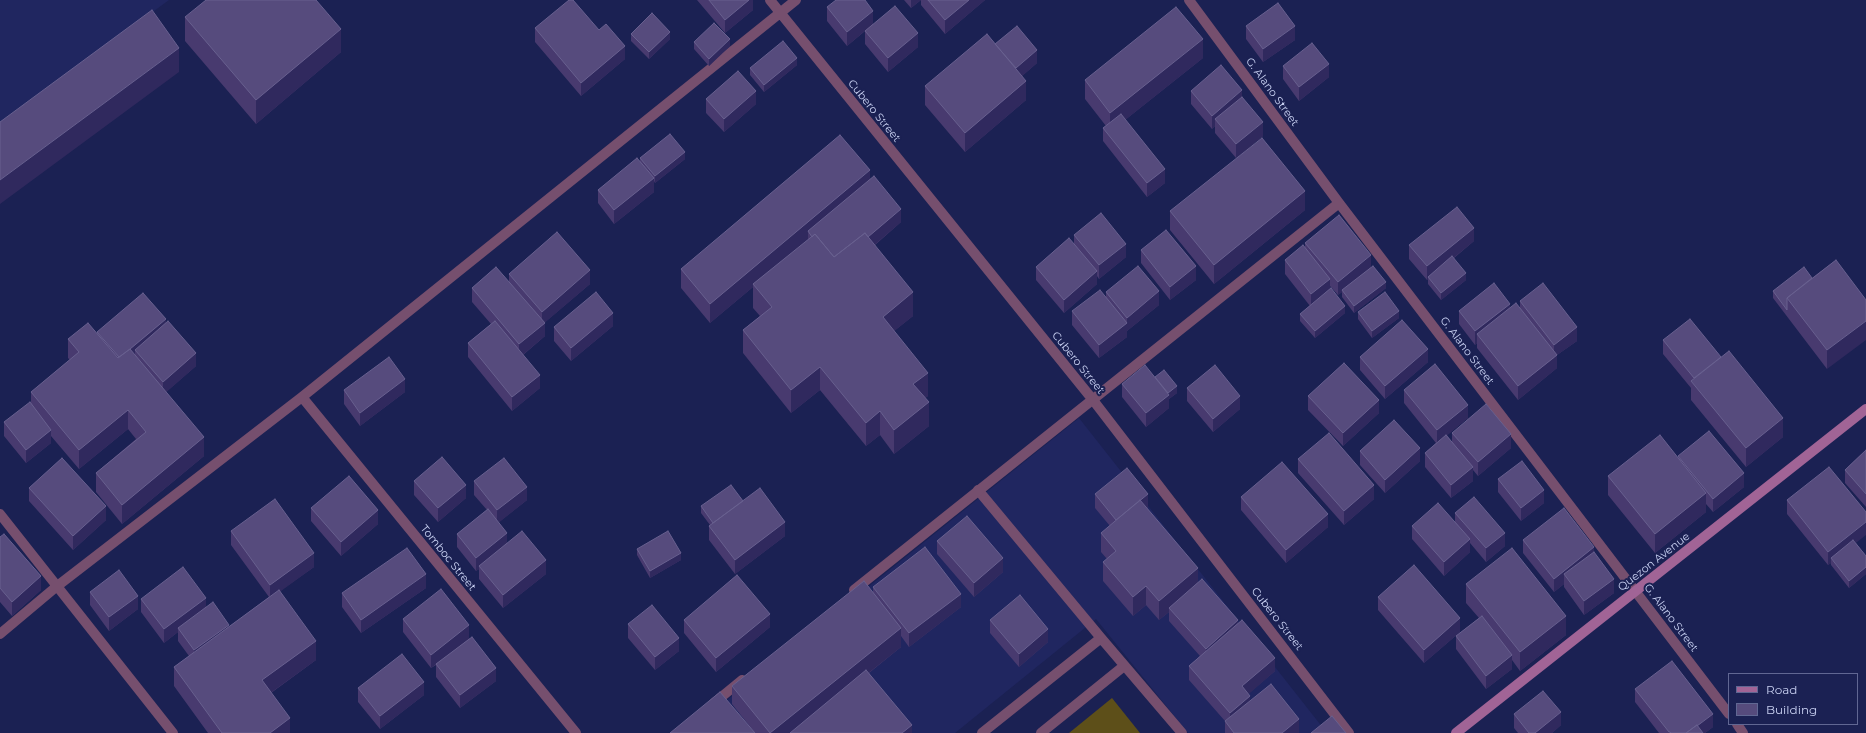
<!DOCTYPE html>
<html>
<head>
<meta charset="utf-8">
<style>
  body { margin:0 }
  #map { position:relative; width:1866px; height:733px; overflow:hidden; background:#1b2153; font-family:Montserrat,sans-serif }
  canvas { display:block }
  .legend { position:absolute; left:1728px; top:673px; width:130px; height:52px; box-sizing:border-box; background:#1b2153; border:1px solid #616793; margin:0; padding:5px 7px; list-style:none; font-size:12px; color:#c9d1f2 }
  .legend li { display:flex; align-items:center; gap:8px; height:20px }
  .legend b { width:20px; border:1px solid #616793 }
</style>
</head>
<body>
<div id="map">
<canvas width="1866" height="733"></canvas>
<ul class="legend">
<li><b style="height:5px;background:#a16496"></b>Road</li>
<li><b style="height:11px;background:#564b7d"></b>Building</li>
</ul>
</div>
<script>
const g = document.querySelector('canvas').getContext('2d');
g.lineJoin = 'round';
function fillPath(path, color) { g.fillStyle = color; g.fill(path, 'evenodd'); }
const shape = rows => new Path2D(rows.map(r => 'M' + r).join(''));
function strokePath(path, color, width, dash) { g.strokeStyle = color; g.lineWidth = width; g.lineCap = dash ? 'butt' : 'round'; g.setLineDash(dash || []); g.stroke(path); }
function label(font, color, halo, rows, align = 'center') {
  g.font = font + ' Montserrat,sans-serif'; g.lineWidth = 4; g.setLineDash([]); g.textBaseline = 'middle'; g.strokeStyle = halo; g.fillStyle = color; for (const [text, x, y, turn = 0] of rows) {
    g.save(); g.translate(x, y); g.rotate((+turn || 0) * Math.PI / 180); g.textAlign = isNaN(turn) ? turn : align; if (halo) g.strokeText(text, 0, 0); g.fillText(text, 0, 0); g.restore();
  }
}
const built = shape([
  [0,0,169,0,0,124],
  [1079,418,1327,733,1188,733,1096,619,955,733,686,733]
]);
const green = shape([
  [1112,698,1140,733,1069,733]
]);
const lane = shape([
  [978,490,1101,638,1182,733],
  [982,733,1101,638],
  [1041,733,1124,666]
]);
const street = shape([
  [770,0,1093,400,1349,733],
  [1189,0,1339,203,1729,714],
  [302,397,576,733],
  [0,514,173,733],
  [854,590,1339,203],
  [0,634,56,587,302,397,796,0],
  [714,703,742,680],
  [1737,724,1743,733]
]);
const secondary = shape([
  [1456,733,1866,409]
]);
const wall = shape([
  [697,0,753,0,753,10,725,33],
  [904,0,921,0,911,8],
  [921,0,985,0,945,34,921,5],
  [827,7,873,24,918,47,888,72,865,44,865,31,847,46,827,21],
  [185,17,341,52,256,124,185,41],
  [1246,26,1295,40,1263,62,1246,39],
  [535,28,599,30,625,59,581,96,535,42],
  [631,34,670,39,649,59,631,41],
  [694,42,730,46,709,66,694,49],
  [995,44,1037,63,1022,76,1026,100,965,152,925,105,925,86],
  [1203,58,1125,120,1165,183,1147,197,1103,141,1103,128,1106,126,1085,99,1085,80],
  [797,65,764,92,750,75,750,68],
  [1283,66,1329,77,1299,101,1283,79],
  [1191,91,1263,136,1236,158,1215,133,1215,126,1212,129,1191,104],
  [706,99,756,104,724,132,706,113],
  [640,158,685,159,655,183,654,181,654,192,614,224,598,203,598,190,640,162],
  [870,179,901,222,875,245,913,316,894,331,928,396,925,398,929,426,894,454,880,435,866,446,820,390,791,413,743,353,743,330,760,316,753,308,753,287,710,323,681,288,681,269],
  [1305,210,1214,284,1170,230,1170,211],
  [1074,235,1126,257,1099,279,1097,276,1097,284,1064,313,1036,280,1036,267,1074,244],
  [1474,241,1454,258,1466,280,1441,300,1428,284,1428,279,1427,280,1409,259,1409,245],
  [1305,243,1371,267,1386,288,1354,313,1342,297,1342,292,1338,295,1330,286,1330,289,1345,313,1315,338,1300,321,1300,314,1310,306,1285,274,1285,260,1305,248],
  [1141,250,1196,280,1170,300,1141,263],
  [1836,260,1827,369,1773,298,1773,291,1812,278],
  [509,274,590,284,544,323,545,336,523,355,540,388,512,411,468,357,468,343,491,324,472,302,472,288,509,282],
  [1106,292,1159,305,1127,331,1127,337,1099,358,1072,325,1072,311,1106,297],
  [1520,301,1577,341,1557,355,1557,368,1518,400,1477,348,1477,343,1475,345,1459,324,1459,311,1510,307,1520,308],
  [1358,312,1399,318,1372,338,1358,319],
  [166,323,196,366,166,392,204,456,122,524,96,492,96,473,136,439,128,429,79,469,51,436,51,443,26,463,4,436,4,422,31,403,31,392,70,360,68,358,68,339,97,333,97,332],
  [613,326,571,361,554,341,554,327],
  [1663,340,1721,357,1783,437,1746,467,1691,400,1691,388,1663,354],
  [1360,357,1428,362,1385,399,1360,370],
  [1155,377,1177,393,1169,399,1169,408,1146,427,1122,397,1122,384],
  [1187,388,1240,409,1213,432,1187,401],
  [344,390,405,392,360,426,344,404],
  [1404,390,1468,418,1447,435,1452,442,1452,433,1511,448,1478,476,1473,470,1473,481,1451,498,1425,467,1425,453,1436,443,1404,403],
  [1308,396,1379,413,1343,446,1308,410],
  [1866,450,1866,507,1845,483,1845,470],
  [1360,451,1420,461,1385,493,1360,465],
  [1678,457,1744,487,1713,512,1706,504,1706,512,1655,553,1608,495,1608,476],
  [1298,459,1374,499,1344,525,1298,473],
  [1498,479,1544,503,1521,521,1498,492],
  [414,481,466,498,438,522,414,495],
  [474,481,527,500,499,522,507,543,546,574,503,608,479,579,479,569,476,571,457,547,457,534,487,510,474,495],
  [29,488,106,520,73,550,29,501],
  [1095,494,1148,507,1147,508,1198,582,1238,623,1275,671,1248,694,1250,701,1299,733,1225,733,1225,721,1189,680,1189,666,1200,656,1169,621,1169,612,1159,620,1146,605,1133,616,1103,581,1103,562,1107,559,1101,552,1101,533,1110,526,1095,508],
  [1241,497,1328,527,1286,563,1241,510],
  [1787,500,1856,543,1866,556,1866,574,1849,588,1831,565,1831,563,1828,565,1787,514],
  [743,501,785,536,735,574,709,540,709,526,710,525,701,513,701,506],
  [311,508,378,524,341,556,311,521],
  [1455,513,1505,546,1486,562,1470,543,1470,552,1444,576,1412,539,1412,526,1455,522],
  [231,531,314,567,280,591,316,660,271,693,290,733,208,733,174,686,174,667,189,656,178,641,178,632,164,643,141,612,141,599,206,607,229,627,269,597,231,545],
  [0,537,41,590,12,616,0,602],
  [1523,540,1594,553,1614,593,1584,615,1564,587,1564,584,1554,592,1523,553],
  [937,541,1003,572,974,597,937,554],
  [637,549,681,560,650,578,637,555],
  [1466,584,1566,635,1520,671,1512,660,1512,669,1486,689,1456,649,1456,636,1479,618,1466,603],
  [873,587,961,607,909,647,901,636,901,647,869,673,912,733,755,733,732,704,732,686,873,592],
  [426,588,361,633,342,607,342,593],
  [90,592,138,609,109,631,90,605],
  [1378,597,1460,632,1424,663,1378,610],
  [403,619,469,638,496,681,460,708,436,677,436,665,431,668,403,632],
  [684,620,770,627,716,672,684,633],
  [990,620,1048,642,1019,667,990,633],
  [628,624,679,651,655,670,628,638],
  [358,688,424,695,380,729,358,702],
  [1635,689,1713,727,1705,733,1659,733,1635,702],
  [1514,714,1561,725,1552,733,1518,733,1514,728]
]);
const shadedWall = shape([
  [749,0,753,0,753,10,725,33,725,20],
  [911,0,921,0,911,8],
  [969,0,985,0,945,34,945,20],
  [873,11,873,24,847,46,847,32],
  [1295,26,1295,40,1263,62,1263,49],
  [341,29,341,52,256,124,256,100],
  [670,32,670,39,649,59,649,52],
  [918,33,918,47,888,72,888,58],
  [730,39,730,46,709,66,709,59],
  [1203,39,1203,58,1110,132,1110,113],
  [625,46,625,59,581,96,581,83],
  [179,48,179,72,0,204,0,180],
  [1037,50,1037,63,1013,84,1013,70],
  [797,58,797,65,764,92,764,85],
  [1329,64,1329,77,1299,101,1299,87],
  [1026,81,1026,100,965,152,965,133],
  [1242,90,1242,104,1215,119,1215,126,1212,129,1212,116],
  [756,91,756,104,724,132,724,119],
  [1263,122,1263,136,1236,158,1236,144],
  [685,152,685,159,655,183,655,176],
  [1165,169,1165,183,1147,197,1147,183],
  [870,170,870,189,808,231,808,241,753,284,753,287,710,323,710,304],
  [654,178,654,192,614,224,614,210],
  [1305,191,1305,210,1214,284,1214,265],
  [901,209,901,222,836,278,836,264],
  [1474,228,1474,241,1429,278,1428,277,1428,279,1427,280,1427,266],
  [1126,244,1126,257,1099,279,1099,265],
  [1371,255,1371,268,1342,290,1342,292,1338,295,1338,282],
  [1196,266,1196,280,1170,300,1170,287],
  [590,270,590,284,542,325,542,312],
  [1097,271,1097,284,1064,313,1064,300],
  [1466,273,1466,280,1441,300,1441,293],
  [1330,279,1330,293,1311,308,1311,294],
  [1386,282,1386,288,1354,313,1354,306],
  [1159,291,1159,305,1127,331,1127,318],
  [913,292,913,316,883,340,883,317],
  [1510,304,1510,317,1477,334,1477,343,1475,345,1475,331],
  [1345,306,1345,313,1315,338,1315,331],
  [1399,311,1399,318,1372,338,1372,331],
  [613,313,613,326,571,361,571,348],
  [166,319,166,332,135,350,135,359,120,358],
  [1866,321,1866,340,1827,369,1827,350],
  [545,323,545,336,519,358,519,344],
  [1127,323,1127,337,1099,358,1099,345],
  [1577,327,1577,341,1557,355,1557,368,1518,400,1518,386,1554,358,1554,345],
  [1428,349,1428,362,1385,399,1385,386],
  [196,353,196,366,163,395,163,382],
  [820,367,820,390,791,413,791,390],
  [928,373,928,396,913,408,913,384],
  [540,375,540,388,512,411,512,397],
  [405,379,405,392,360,426,360,413],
  [1177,386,1177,393,1169,399,1169,408,1146,427,1146,413,1165,396],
  [1240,396,1240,409,1213,432,1213,419],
  [1379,400,1379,413,1343,446,1343,433],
  [929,402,929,426,894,454,894,430],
  [1468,405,1468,418,1437,444,1437,430],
  [128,410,128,429,79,469,79,450],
  [880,411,880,435,866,446,866,423],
  [1783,418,1783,437,1746,467,1746,448],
  [51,430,51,443,26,463,26,450],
  [1511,434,1511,448,1478,476,1478,462],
  [204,437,204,456,122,524,122,505],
  [1420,448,1420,461,1385,493,1385,480],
  [1473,467,1473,481,1451,498,1451,485],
  [1744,473,1744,487,1713,512,1713,499],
  [466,485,466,498,438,522,438,508],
  [1374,485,1374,499,1344,525,1344,511],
  [527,487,527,500,497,524,497,510],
  [1544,490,1544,503,1521,521,1521,508],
  [1706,493,1706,512,1655,553,1655,534],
  [1148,494,1148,507,1116,533,1116,520],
  [106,506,106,520,73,550,73,536],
  [378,510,378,524,341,556,341,542],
  [1328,514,1328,527,1286,563,1286,550],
  [785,522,785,536,735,574,735,560],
  [1866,522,1866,535,1833,561,1831,558,1831,563,1828,565,1828,552],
  [507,533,507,546,479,566,479,569,476,571,476,558],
  [1505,533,1505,546,1486,562,1486,548],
  [1470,539,1470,552,1444,576,1444,562],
  [1594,547,1594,560,1564,574,1564,584,1554,592,1554,579],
  [314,553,314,567,270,599,270,585],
  [681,553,681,560,650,578,650,571],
  [1003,558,1003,572,974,597,974,583],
  [546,560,546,574,503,608,503,595],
  [1866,567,1866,574,1849,588,1849,581],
  [1198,568,1198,587,1169,608,1169,612,1159,620,1159,601],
  [426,574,426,588,361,633,361,620],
  [41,576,41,590,12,616,12,602],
  [1614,579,1614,593,1584,615,1584,601],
  [1146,586,1146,605,1133,616,1133,597],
  [961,594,961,607,909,647,909,633],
  [138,596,138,609,109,631,109,617],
  [206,598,206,612,178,628,178,632,164,643,164,629],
  [770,614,770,627,716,672,716,658],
  [1566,616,1566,635,1520,671,1520,652],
  [1460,618,1460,632,1424,663,1424,650],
  [1238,620,1238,633,1206,662,1206,649],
  [229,625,229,638,194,664,194,650],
  [469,625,469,639,431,668,431,655],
  [901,628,901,647,793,733,770,733],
  [1048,629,1048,642,1019,667,1019,654],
  [679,638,679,651,655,670,655,657],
  [316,641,316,660,262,699,262,680],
  [1512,655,1512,669,1486,689,1486,676],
  [1275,658,1275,671,1242,700,1242,686],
  [496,668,496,681,460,708,460,695],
  [424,682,424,695,380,729,380,716],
  [1250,696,1250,709,1230,726,1230,713],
  [1561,712,1561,725,1552,733,1535,733],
  [1713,714,1713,727,1705,733,1688,733],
  [290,718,290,733,270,733],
  [1299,719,1299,733,1282,733],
  [912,725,912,733,902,733]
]);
const building = shape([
  [206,0,316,0,341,29,256,100,185,17,206,0],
  [569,0,573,0,599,30,606,24,625,46,581,83,535,28,569,0],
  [709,0,749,0,725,20,709,0],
  [836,0,865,0,873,11,847,32,827,7,836,0],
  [928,0,969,0,945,20,928,0],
  [1278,3,1295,26,1263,49,1246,26,1278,3],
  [895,6,918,33,888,58,865,31,895,6],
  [1176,7,1203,39,1110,113,1085,80,1176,7],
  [152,10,179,48,0,180,0,122,152,10],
  [652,13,670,32,649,52,631,34,652,13],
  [714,23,730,39,709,59,694,42,714,23],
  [1017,26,1037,50,1016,68,995,44,1017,26],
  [987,34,1026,81,965,133,925,86,987,34],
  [783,41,797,58,764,85,750,68,783,41],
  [1312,43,1329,64,1299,87,1283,66,1312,43],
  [1221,65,1242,90,1212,116,1191,91,1221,65],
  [738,71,756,91,724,119,706,99,738,71],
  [1242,97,1263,122,1236,144,1215,119,1242,97],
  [1121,114,1165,169,1147,183,1103,128,1121,114],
  [670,134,685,152,655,176,640,158,670,134],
  [840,135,870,170,710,304,681,269,840,135],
  [1262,138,1305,191,1214,265,1170,211,1262,138],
  [637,158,654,178,614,210,598,190,637,158],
  [874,176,901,209,868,237,865,233,834,257,815,234,812,237,808,231,874,176],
  [1457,207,1474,228,1427,266,1409,245,1457,207],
  [1101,213,1126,244,1099,265,1074,235,1101,213],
  [1339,215,1371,255,1338,282,1305,243,1339,215],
  [1166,230,1196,266,1170,287,1141,250,1166,230],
  [557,232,590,270,542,312,509,274,557,232],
  [865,233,913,292,883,317,928,373,913,384,929,402,894,430,880,411,866,423,820,367,791,390,743,330,772,307,753,284,815,234,834,257,865,233],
  [1069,238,1097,271,1064,300,1036,267,1069,238],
  [1303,245,1330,279,1311,294,1285,260,1303,245],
  [1452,256,1466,273,1441,293,1428,277,1452,256],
  [1836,260,1866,300,1866,321,1827,350,1787,298,1836,260],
  [1138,266,1159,291,1127,318,1106,292,1138,266],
  [1373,266,1386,282,1354,306,1342,290,1373,266],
  [496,267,545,323,519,344,472,288,496,267],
  [1804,267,1812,278,1787,298,1787,310,1773,291,1804,267],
  [1494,283,1510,304,1475,331,1459,311,1494,283],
  [1543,283,1577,327,1554,345,1520,301,1543,283],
  [1331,288,1345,306,1315,331,1300,314,1331,288],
  [1100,290,1127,323,1099,345,1072,311,1100,290],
  [596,292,613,313,571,348,554,327,596,292],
  [1385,292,1399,311,1372,331,1358,312,1385,292],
  [143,293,166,319,130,349,119,357,97,332,143,293],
  [1516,303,1557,355,1518,386,1477,334,1516,303],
  [1690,319,1721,357,1694,378,1663,340,1690,319],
  [1402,320,1428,349,1385,386,1360,357,1402,320],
  [168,321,196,353,163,382,135,350,168,321],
  [495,321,540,375,512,397,468,343,495,321],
  [88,323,118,358,130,349,204,437,122,505,96,473,146,432,128,410,79,450,31,392,79,352,68,339,88,323],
  [1729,351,1783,418,1746,448,1691,381,1729,351],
  [389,357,405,379,360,413,344,390,389,357],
  [1344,363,1379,400,1343,433,1308,396,1344,363],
  [1435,364,1468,405,1437,430,1404,390,1435,364],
  [1145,365,1169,395,1146,413,1122,384,1145,365],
  [1215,365,1240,396,1213,419,1187,388,1215,365],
  [1164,370,1177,386,1168,393,1155,377,1164,370],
  [30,402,51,430,26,450,4,422,30,402],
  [1486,404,1511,434,1478,462,1452,433,1486,404],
  [1394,420,1420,448,1385,480,1360,451,1394,420],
  [1709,431,1744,473,1713,499,1678,456,1709,431],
  [1329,433,1374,485,1344,511,1298,459,1329,433],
  [1446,435,1473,467,1451,485,1425,453,1446,435],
  [1660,435,1706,493,1655,534,1608,476,1660,435],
  [1866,450,1866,494,1845,470,1866,450],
  [442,457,466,485,438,508,414,481,442,457],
  [62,458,106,506,73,536,29,488,62,458],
  [504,458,527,487,497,510,474,481,504,458],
  [1522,461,1544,490,1521,508,1498,479,1522,461],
  [1282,462,1328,514,1286,550,1241,497,1282,462],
  [1829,467,1866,512,1866,522,1828,552,1787,500,1829,467],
  [1127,468,1148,494,1116,520,1095,494,1127,468],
  [349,476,378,510,341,542,311,508,349,476],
  [731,485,743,501,713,523,701,506,731,485],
  [760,488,785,522,735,560,709,526,760,488],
  [1474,497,1505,533,1486,548,1455,513,1474,497],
  [275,499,314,553,270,585,231,531,275,499],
  [1140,500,1198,568,1159,601,1146,586,1133,597,1103,562,1116,551,1101,533,1140,500],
  [1438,503,1470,539,1444,562,1412,526,1438,503],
  [1564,508,1594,547,1554,579,1523,540,1564,508],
  [488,509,507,533,476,558,457,534,488,509],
  [967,516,1003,558,974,583,937,541,967,516],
  [522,531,546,560,503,595,479,566,522,531],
  [668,531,681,553,650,571,637,549,668,531],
  [4,534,41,576,12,602,0,588,0,537,4,534],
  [1853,540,1866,556,1866,567,1849,581,1831,558,1853,540],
  [925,547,961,594,909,633,873,587,925,547],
  [407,548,426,574,361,620,342,593,407,548],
  [1512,548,1566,616,1520,652,1466,584,1512,548],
  [1594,552,1614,579,1584,601,1564,574,1594,552],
  [1414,565,1460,618,1424,650,1378,597,1414,565],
  [183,567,206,598,164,629,141,599,183,567],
  [119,570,138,596,109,617,90,592,119,570],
  [737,575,770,614,716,658,684,620,737,575],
  [1202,579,1238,620,1206,649,1169,608,1202,579],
  [864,581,901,628,770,733,732,686,864,581],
  [441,589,469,625,431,655,403,619,441,589],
  [279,590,316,641,262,680,290,718,270,733,222,733,174,667,279,590],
  [1020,595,1048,629,1019,654,990,620,1020,595],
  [213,602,229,625,194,650,178,628,213,602],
  [652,605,679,638,655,657,628,624,652,605],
  [1482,616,1512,655,1486,676,1456,636,1482,616],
  [1242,620,1275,658,1242,686,1250,696,1230,713,1189,666,1242,620],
  [472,637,496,668,460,695,436,664,472,637],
  [402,654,424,682,380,716,358,688,402,654],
  [1672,661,1713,714,1697,726,1697,725,1686,733,1671,733,1670,732,1669,732,1635,689,1672,661],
  [866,670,912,725,902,733,790,733,866,670],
  [1271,684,1299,719,1282,733,1234,733,1225,721,1271,684],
  [1543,691,1561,712,1535,733,1529,733,1514,714,1543,691],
  [720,692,755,733,670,733,720,692],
  [1332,716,1346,733,1311,733,1332,716],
  [1697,725,1703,733,1686,733,1697,725]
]);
const streetNames = [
  ["G. Alano Street",1272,92,54],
  ["Cubero Street",874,111,51],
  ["G. Alano Street",1467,351,53],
  ["Cubero Street",1078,363,51],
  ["Tomboc Street",448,558,51],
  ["Quezon Avenue",1654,562,-38],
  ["G. Alano Street",1671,618,53],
  ["Cubero Street",1277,619,52]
];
fillPath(built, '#202660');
fillPath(green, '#5d4f19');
strokePath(lane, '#764f6e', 10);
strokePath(street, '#764f6e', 10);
strokePath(secondary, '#a16496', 10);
fillPath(wall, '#483a6f');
fillPath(shadedWall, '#30295e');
fillPath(building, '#564b7d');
strokePath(building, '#68608f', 1);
label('11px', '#c9d1f2', '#1b2153', streetNames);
</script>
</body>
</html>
